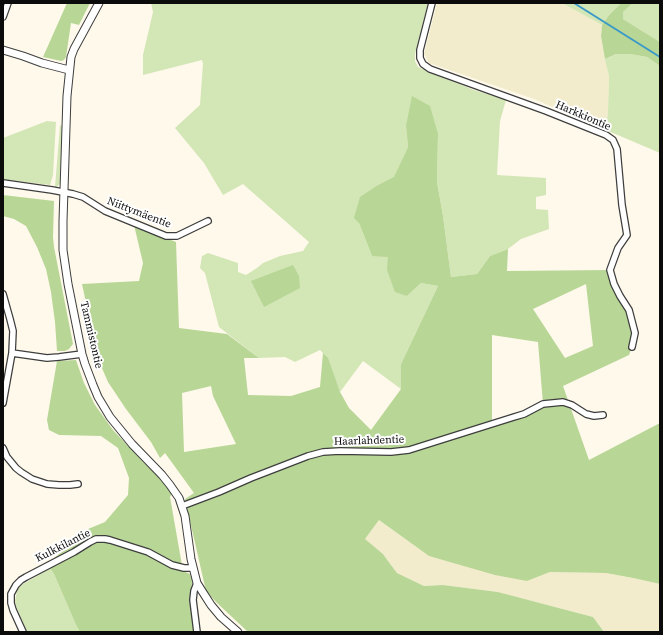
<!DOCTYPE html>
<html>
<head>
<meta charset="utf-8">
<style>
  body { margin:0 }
  #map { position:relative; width:663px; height:635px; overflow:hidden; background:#fef9ea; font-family:"Source Serif 4",serif }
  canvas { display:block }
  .frame { position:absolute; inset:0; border:4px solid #0b0b0b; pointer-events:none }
</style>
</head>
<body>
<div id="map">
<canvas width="663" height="635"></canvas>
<div class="frame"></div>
</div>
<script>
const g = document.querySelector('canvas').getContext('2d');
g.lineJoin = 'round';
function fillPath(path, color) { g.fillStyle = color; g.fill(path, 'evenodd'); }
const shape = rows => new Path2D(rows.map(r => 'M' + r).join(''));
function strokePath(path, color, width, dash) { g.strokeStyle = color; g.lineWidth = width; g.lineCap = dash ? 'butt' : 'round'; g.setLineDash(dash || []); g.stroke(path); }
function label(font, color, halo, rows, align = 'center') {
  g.font = font + ' "Source Serif 4",serif'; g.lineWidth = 4; g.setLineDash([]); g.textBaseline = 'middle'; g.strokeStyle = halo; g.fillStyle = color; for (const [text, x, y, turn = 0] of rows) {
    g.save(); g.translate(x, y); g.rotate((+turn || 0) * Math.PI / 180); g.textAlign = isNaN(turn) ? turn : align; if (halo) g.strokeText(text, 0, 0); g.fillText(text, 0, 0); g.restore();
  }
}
const farmland = shape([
  [437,3,562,3,602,25,601,36,609,76,608,111,606,130,534,99,429,63,424,54],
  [379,520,429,556,527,581,550,572,606,573,633,578,660,584,660,632,604,632,593,617,498,592,443,585,424,586,397,573,388,561,383,554,365,539]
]);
const green = shape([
  [151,3,428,3,415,54,415,61,418,67,474,90,506,100,500,121,497,175,546,178,546,195,536,197,536,209,548,210,549,229,521,239,508,249,490,256,477,274,451,277,443,216,437,182,438,134,406,126,408,147,394,178,378,185,359,223,372,256,388,256,407,296,421,283,438,286,401,364,401,389,363,361,340,392,323,353,320,350,295,362,285,357,259,358,219,327,205,273,200,268,202,256,208,253,238,263,238,272,246,275,257,268,263,263,280,256,303,251,309,242,243,184,223,195,204,163,175,128,200,105,203,64,202,60,143,75,143,55,153,12],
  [562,3,621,3,609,15,602,25],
  [633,3,660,3,660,42,623,19,623,12],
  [616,54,630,54,647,57,660,66,660,153,606,130,608,111,609,76,605,59],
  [47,121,56,122,54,157,53,175,50,185,18,181,3,180,3,138],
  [60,125,63,127,60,183,58,186,55,187],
  [50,568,54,574,76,625,80,632,27,632,16,606,15,601,17,591,20,586]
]);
const forest = shape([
  [67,3,90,3,79,25,71,23,66,57,64,60,61,61,43,57],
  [621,3,633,3,623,12,623,19,660,42,660,66,647,57,630,54,616,54,605,59,601,36,602,25,609,15],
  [412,96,430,106,438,134,437,182,443,216,451,277,477,274,490,256,508,249,507,271,610,270,632,321,632,347,629,355,563,386,589,460,660,423,660,584,633,578,606,573,550,572,527,581,495,575,429,556,379,520,365,539,383,554,388,561,397,573,424,586,443,585,498,592,593,617,604,632,248,632,216,602,206,591,185,499,194,493,165,453,160,458,151,442,126,409,108,382,98,359,82,284,139,281,143,263,134,225,176,242,179,328,227,334,259,358,244,358,248,395,291,396,320,387,323,353,328,358,340,392,349,408,371,430,401,389,401,364,438,286,421,283,407,296,395,292,387,270,388,257,372,256,359,223,354,218,360,197,378,185,394,177,408,147,406,126],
  [586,284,593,346,565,358,533,309],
  [492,335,538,342,543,404,492,424],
  [211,386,213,396,236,444,184,452,182,393],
  [3,195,54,201,53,237,54,247,73,344,69,349,65,351,57,351,55,322,51,292,46,269,37,247,26,226,14,219,3,216],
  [293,265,299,276,300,288,264,307,251,281],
  [76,360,84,383,95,405,113,430,145,464,157,475,172,493,170,497,183,571,190,574,192,579,191,602,195,632,80,632,76,625,54,574,50,568,51,561,88,529,105,522,128,495,129,478,118,448,101,436,59,435,49,430,47,420,57,361]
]);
const stream = shape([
  [574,3,660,57]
]);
const minor = shape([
  [432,3,420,50,420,58,423,64,430,69,546,111,606,135,613,140,617,149,622,205,627,235,618,248,610,270,614,284,620,296,629,310,635,333,632,347],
  [3,17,8,3],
  [3,183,52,190,73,194,83,197,105,211,166,236,177,236,208,221],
  [3,294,10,319,13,331,12,353],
  [3,403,12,353,47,358,59,357,82,354],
  [3,448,7,457,16,468,21,472,32,479,47,484,59,485,70,485,78,484],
  [182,506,219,492,251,478,308,456,323,452,340,451,391,452,409,450,514,417,524,414,543,404,563,402,572,405,586,414,594,416,603,415],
  [23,632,13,610,11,603,11,594,16,585,21,580,26,577,74,552,90,542,96,539,105,539,110,540,148,552,172,565,184,568,193,568],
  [197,632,193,600,194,591,197,583]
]);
const tertiary = shape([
  [99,3,74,49,71,57,67,96,63,221,63,250,68,284,82,354,85,364,93,385,98,397,110,417,132,444,162,475,170,485,179,498,185,516,191,559,197,583,202,591,211,605,221,617,238,632],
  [3,50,23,56,42,63,69,70]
]);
const streetNames = [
  ["Harkkiontie",583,116,23],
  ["Niittymäentie",139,213,21],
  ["Tammistontie",91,335,77],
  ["Haarlahdentie",369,441,-2],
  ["Kulkkilantie",63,546,-27]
];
fillPath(farmland, '#f2eccc');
fillPath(green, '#d3e6b6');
fillPath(forest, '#b8d696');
strokePath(stream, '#3c9ac7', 2);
strokePath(minor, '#3e3e3e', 8);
strokePath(tertiary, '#3e3e3e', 9);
strokePath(minor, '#fff', 5.5);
strokePath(tertiary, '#fff', 7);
label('11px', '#0b0b0b', '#fff', streetNames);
</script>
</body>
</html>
